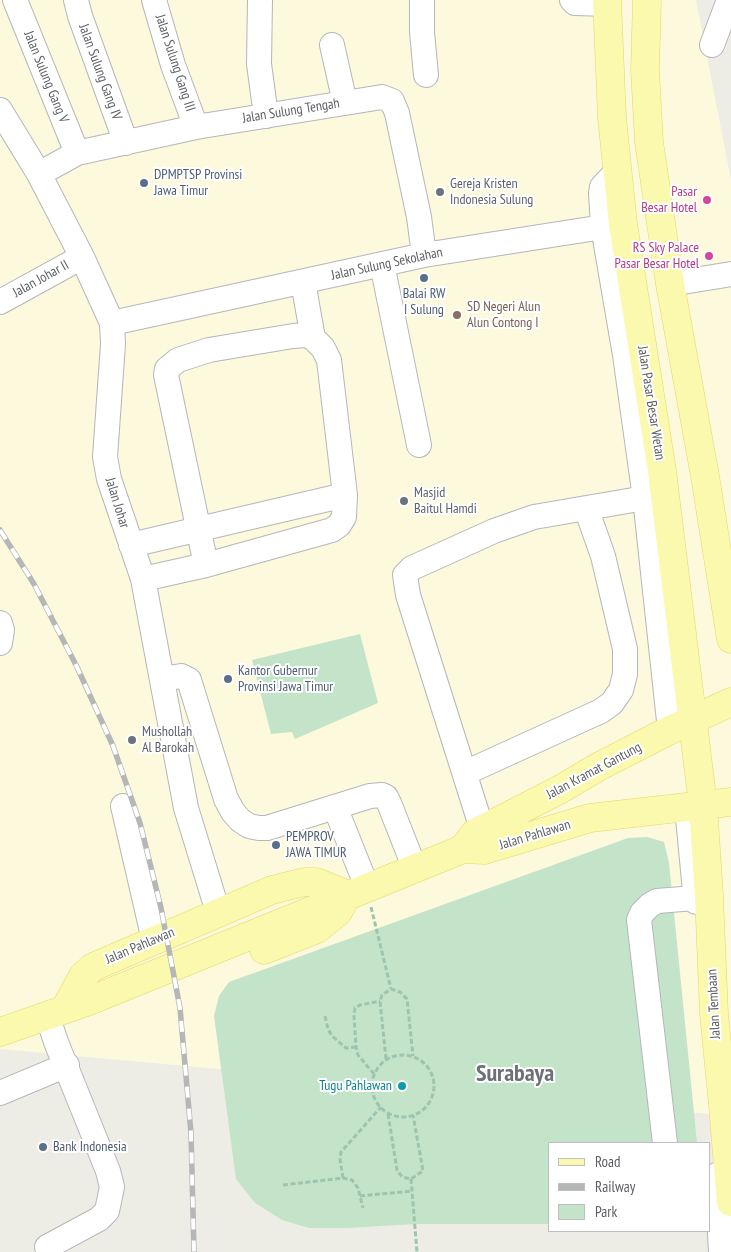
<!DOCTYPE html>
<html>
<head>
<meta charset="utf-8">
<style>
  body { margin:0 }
  #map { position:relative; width:731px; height:1252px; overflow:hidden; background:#eeede5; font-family:"PT Sans Narrow",sans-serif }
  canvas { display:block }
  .legend { position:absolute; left:548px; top:1142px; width:162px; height:90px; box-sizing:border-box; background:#fff; border:1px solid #bebfc1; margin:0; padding:6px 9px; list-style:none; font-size:15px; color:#5c5f64 }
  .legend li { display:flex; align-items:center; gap:10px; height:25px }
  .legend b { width:25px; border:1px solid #bebfc1 }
</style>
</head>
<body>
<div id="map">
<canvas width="731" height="1252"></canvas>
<ul class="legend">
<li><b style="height:6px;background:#faf9ae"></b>Road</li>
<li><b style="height:6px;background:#b5b6b6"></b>Railway</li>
<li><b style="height:14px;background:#c3e4c8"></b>Park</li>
</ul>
</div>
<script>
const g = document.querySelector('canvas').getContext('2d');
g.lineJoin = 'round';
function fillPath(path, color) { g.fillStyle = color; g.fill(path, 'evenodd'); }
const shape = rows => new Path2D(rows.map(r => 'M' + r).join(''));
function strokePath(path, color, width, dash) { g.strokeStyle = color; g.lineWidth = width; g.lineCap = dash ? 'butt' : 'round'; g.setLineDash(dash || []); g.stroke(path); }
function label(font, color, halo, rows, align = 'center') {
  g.font = font + ' "PT Sans Narrow",sans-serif'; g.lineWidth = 4; g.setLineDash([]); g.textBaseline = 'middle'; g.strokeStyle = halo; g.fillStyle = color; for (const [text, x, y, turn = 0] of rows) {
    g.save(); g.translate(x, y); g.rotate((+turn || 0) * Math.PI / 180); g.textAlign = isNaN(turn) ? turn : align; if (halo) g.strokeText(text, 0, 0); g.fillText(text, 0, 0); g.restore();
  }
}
const commercial = shape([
  [0,0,696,0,731,180,731,1116,0,1049]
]);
const green = shape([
  [360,634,378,703,295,739,292,732,271,734,252,660],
  [647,837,664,842,669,863,697,1143,550,1143,550,1224,415,1224,347,1228,309,1228,282,1220,255,1203,236,1179,214,1016,219,996,229,982,628,838]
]);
const path = shape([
  [371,907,391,989],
  [325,1016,328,1029,332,1036,346,1048,356,1047],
  '372 1086a31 31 0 1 1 62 0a31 31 0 1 1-62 0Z',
  [386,1059,380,1001,382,995,391,989,400,992,407,999,413,1056],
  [374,1074,358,1055,356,1047,354,1016,355,1008,360,1005,380,1001],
  [388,1114,397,1170,402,1177,411,1179,423,1171,413,1115],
  [343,1178,340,1159,341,1152,381,1107],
  [411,1179,417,1252],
  [283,1185,343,1178,352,1180,358,1188,363,1208],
  [360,1196,412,1191]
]);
const minor = shape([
  [15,0,77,153],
  [76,0,80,16,126,143],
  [154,0,173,65,196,127],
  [260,0,259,64,266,116],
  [422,0,422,32,426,75],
  [572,0,575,3,608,4],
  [332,45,345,103],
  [712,45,729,0],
  [0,110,39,174,82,257,112,323,113,344,105,457,109,479,143,579,186,808,218,912],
  [617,171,602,187,601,193,603,227,625,355,645,498,670,730],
  [39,174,77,153,196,127,382,97,392,101,397,113,419,217,424,255],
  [382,264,419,445],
  [303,282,313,338],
  [670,284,731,274],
  [0,302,82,257],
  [112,323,424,255,603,227],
  [131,545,345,495],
  [143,579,206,565,332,530,339,525,344,517,345,495,329,360,323,348,313,338,306,335,293,336,209,350,178,360,167,369,166,375,206,565],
  [0,623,2,630,0,643],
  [162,679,181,676,189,680,226,799,233,812,240,820,249,826,259,828,267,828,370,796,382,795,386,797,389,803,415,869],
  [465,773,601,711,612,703,621,690,625,674,625,649,603,556,586,508],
  [123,806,154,940],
  [335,807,367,887],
  [687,807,696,902],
  [482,829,408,595,405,575,412,568,494,531,534,517,645,498],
  [47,1015,56,1042,108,1171,112,1187,107,1211,99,1219,47,1247,49,1252],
  [0,1093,67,1065],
  [665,1143,639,920,642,913,650,905,657,901,695,898],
  [717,1175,721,1252]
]);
const major = shape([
  [607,0,612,118,623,224,662,471,703,805,709,896,714,1014,723,1105,731,1202],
  [647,0,645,70,649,142,670,284,705,476,731,639],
  [463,849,475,833,561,789,598,767,670,730,731,702],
  [264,950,317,929,338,912,343,903],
  [65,1009,83,976,93,967,272,890,304,882,316,882,348,895],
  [0,1032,89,1001,463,849,484,850,590,818,731,802]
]);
const rail = shape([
  [0,530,34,584,77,667,113,746,140,823,161,908,180,1008,191,1133,194,1252]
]);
const markers = [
  [144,183,5,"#5c6f8a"],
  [440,192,5,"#6b7280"],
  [707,200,5,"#d1479c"],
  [709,256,5,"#d1479c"],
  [424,278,5,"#5c6f8a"],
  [457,315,5,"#8d6e63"],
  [404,501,5,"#6b7280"],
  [228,679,5,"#5c6f8a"],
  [132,740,5,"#6b7280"],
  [276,845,5,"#5c6f8a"],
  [402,1086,5,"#0f9aa8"],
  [43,1147,5,"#5c6f8a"]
];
const streetNames = [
  ["Jalan Sulung Gang III",175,63,72],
  ["Jalan Sulung Gang IV",100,72,70],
  ["Jalan Sulung Gang V",46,77,68],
  ["Jalan Sulung Tengah",291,111,-9],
  ["Jalan Sulung Sekolahan",387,264,-12],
  ["Jalan Johar II",41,279,-29],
  ["Jalan Pasar Besar Wetan",651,403,81],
  ["Jalan Johar",117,503,73],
  ["Jalan Kramat Gantung",594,771,-28],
  ["Jalan Pahlawan",535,835,-17],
  ["Jalan Pahlawan",140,946,-23],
  ["Jalan Tembaan",714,1004,-93]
];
const serviceNames = [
  ["DPMPTSP Provinsi",154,175],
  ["Jawa Timur",154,191],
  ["Balai RW",424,294,"center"],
  ["I Sulung",424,310,"center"],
  ["Kantor Gubernur",238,671],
  ["Provinsi Jawa Timur",238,687],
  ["PEMPROV",286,837],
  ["JAWA TIMUR",286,853],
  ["Bank Indonesia",53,1147]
];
const worshipNames = [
  ["Gereja Kristen",450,184],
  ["Indonesia Sulung",450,200],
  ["Masjid",414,493],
  ["Baitul Hamdi",414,509],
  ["Mushollah",142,732],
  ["Al Barokah",142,748]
];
const hotelNames = [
  ["Pasar",697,192],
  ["Besar Hotel",697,208],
  ["RS Sky Palace",699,248],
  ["Pasar Besar Hotel",699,264]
];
const educationNames = [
  ["SD Negeri Alun",467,307],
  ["Alun Contong I",467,323]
];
const cultureNames = [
  ["Tugu Pahlawan",392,1086]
];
const townNames = [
  ["Surabaya",515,1074]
];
fillPath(commercial, '#fcf9dc');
fillPath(green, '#c3e4c8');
strokePath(minor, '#b5b6bb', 26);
strokePath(major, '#e8d764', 29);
strokePath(path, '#9cc4ae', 3, [5, 2.5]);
strokePath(minor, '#fff', 24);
strokePath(major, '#faf9ae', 28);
strokePath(rail, '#b5b6b6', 5.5);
strokePath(rail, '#fff', 4, [11]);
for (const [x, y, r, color] of markers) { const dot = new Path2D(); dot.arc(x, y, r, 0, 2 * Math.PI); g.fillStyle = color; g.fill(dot); strokePath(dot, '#fff', 2); }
label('14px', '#5c5f64', '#fff', streetNames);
label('14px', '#4e5e75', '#fff', serviceNames, 'left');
label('14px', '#5b616d', '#fff', worshipNames, 'left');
label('14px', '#b23c85', '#fff', hotelNames, 'right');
label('14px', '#785e54', '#fff', educationNames, 'left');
label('14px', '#0d838f', '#fff', cultureNames, 'right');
label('bold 24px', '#6d7076', '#fff', townNames);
</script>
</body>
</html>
